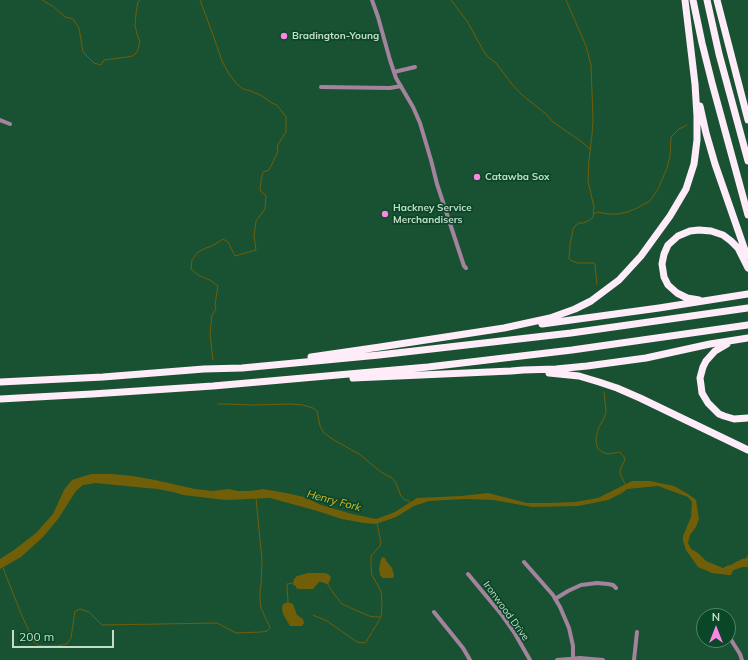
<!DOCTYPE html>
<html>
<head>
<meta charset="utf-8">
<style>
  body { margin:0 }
  #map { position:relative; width:748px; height:660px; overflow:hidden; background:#195232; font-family:Mulish,sans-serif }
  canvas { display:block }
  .north { position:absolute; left:696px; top:608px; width:40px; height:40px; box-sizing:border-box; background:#0a4728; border:1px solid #538368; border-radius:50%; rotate:0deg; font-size:11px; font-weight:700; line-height:16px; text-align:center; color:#c1ddc9 }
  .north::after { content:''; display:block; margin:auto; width:14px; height:18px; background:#fb86e4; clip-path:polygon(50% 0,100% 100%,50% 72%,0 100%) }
  .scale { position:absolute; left:12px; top:630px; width:102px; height:18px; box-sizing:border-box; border:2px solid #c1ddc9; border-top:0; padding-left:5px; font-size:12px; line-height:14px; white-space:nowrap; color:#c1ddc9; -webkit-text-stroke:3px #0a4728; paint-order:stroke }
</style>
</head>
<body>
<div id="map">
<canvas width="748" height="660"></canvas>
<div class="north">N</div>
<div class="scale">200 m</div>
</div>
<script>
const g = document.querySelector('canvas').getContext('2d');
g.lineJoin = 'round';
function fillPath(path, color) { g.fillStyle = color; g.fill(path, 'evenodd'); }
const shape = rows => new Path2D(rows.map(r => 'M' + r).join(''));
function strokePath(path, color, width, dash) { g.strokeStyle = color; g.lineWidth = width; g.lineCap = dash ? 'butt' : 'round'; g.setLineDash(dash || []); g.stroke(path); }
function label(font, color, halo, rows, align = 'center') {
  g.font = font + ' Mulish,sans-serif'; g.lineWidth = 3.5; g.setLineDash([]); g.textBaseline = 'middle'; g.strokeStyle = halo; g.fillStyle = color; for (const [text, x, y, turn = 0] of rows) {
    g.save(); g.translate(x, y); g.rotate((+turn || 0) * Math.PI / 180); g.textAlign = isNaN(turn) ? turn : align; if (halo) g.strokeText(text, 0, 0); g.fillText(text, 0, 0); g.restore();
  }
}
const water = shape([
  [91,474,112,474,133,476,155,480,195,489,213,491,228,489,238,491,250,491,263,489,286,493,304,497,321,505,352,514,376,519,395,512,417,498,461,496,488,493,527,503,547,503,575,502,598,498,632,481,650,481,674,486,688,494,696,500,699,519,696,527,690,535,688,543,691,549,698,553,706,561,723,568,729,567,734,563,742,559,748,558,748,566,735,566,731,575,728,575,712,573,698,567,686,550,683,541,683,536,691,517,692,502,688,497,658,486,627,489,622,493,608,500,578,506,532,507,494,500,464,499,429,501,414,506,396,517,376,524,364,523,342,519,314,510,270,498,225,500,183,495,173,492,157,489,95,483,83,485,76,491,58,519,43,537,21,557,0,569,0,559,14,550,36,533,53,514,64,490,72,480],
  [382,557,385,558,387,562,392,568,394,575,393,578,383,578,380,575,379,569,380,563],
  [308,573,325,573,328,574,331,577,329,583,327,584,322,582,319,582,313,589,299,589,296,588,296,586,293,585,294,579,297,576],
  [288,602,293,604,297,615,303,619,304,623,302,626,290,626,283,614,282,608,283,604]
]);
const stream = shape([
  [42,0,54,7,65,17,73,19,79,28,83,52,94,63,101,65,104,60,127,57,133,56,137,52,140,42,137,34,135,25,136,14,138,2,140,0],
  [200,0,212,32,222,61,229,74,236,83,243,89,251,91,262,96,272,103,277,105,286,117,286,132,277,146,278,151,273,162,269,170,263,172,261,181,260,190,266,196,265,209,256,221,254,236,256,250,235,256,228,242,223,239,212,246,206,248,198,252,192,260,191,269,198,275,210,280,218,286,215,305,216,309,212,315,210,334,213,360],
  [451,0,467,21,483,50,488,57,496,63,511,83,521,94,547,115,553,122,582,142,590,149],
  [566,0,586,46,591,65,593,119,592,135,589,160,588,181,594,207,593,217,590,220,583,223,579,223,575,226,573,229,570,245,569,258,570,260,577,263,594,263,595,264,597,285],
  [594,214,597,212,609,214,618,214,627,212,635,209,650,201,658,189,667,168,670,156,671,137,679,129,687,125],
  [604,392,606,412,604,418,599,427,596,437,596,442,598,449,604,453,608,454,620,452,624,457,625,460,620,470,620,473,625,484],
  [218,404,226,404,252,405,291,404,303,405,313,408,317,411,320,426,324,433,334,440,359,454,381,472,392,478,396,483,401,496,405,500,409,501,410,503],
  [746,560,748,555],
  [3,568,22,616,34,642,38,645,42,646,57,646,67,644,71,638,75,611,80,609,89,612,102,625,217,623,236,633,261,632,267,631,270,628,269,625,265,617,261,608,260,599,260,590,261,585,262,560,256,498],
  [327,583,334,594,342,604,369,616,375,617,380,617],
  [288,602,287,585,287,584,293,583],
  [313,615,327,621,357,642,364,643,366,642,381,617,382,604,381,591,372,575,371,567,371,556,380,546,381,543,377,523]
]);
const river = shape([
  [727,569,743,564,748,564]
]);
const street = shape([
  [372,0,378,17,390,60,396,78,413,107,420,123,431,160,437,184,464,266,466,268],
  [394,72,415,67],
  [321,87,390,88,401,86],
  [0,120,10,124],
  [524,562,553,595,560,607,569,628,573,646,573,658],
  [468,574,502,615,514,632,530,660],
  [555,599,568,591,581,585,597,583,608,584,613,585,616,588],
  [434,612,463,648,470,660],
  [728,635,740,654,742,660],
  [557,660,580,658,603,660],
  [634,660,637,632]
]);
const highway = shape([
  [693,0,702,43,712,83,748,215],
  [707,0,719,54,748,161],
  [717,0,748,120],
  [700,106,706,133,715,164,747,256],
  [699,300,687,298,677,293,668,285,664,277,662,264,664,254,668,245,678,236,690,231,699,230,711,231,723,235,731,241,738,248,748,268],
  [542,324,659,308,748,294],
  [727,344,715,351,706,361,703,367,700,378,701,385,702,393,708,403,719,414,724,416,734,419,748,418],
  [311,357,380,347,504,328,550,318,575,309,591,301,619,280,641,256,670,216,686,189,694,164,697,140,697,116,695,84,685,0],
  [549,373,579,376,599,382,617,388,640,398,748,450],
  [353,378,511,371,523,370,556,369,587,366,646,358,710,344,748,338],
  [0,382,103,377,204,369,242,368,379,355,571,333,748,308],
  [0,399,92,394,213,386,428,367,572,350,748,325]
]);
const markers = [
  [284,36,4,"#fb86e4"],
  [477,177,4,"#fb86e4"],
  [385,214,4,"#fb86e4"]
];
const poiNames = [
  ["Bradington-Young",292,36],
  ["Catawba Sox",485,177],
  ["Hackney Service",393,208],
  ["Merchandisers",393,220]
];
const streetNames = [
  ["Ironwood Drive",506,611,54]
];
const waterNames = [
  ["Henry Fork",334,501,15]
];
fillPath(water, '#715e09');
strokePath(stream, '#715e09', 1);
strokePath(river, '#715e09', 6);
strokePath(street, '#a4839c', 4);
strokePath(highway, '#feedf9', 7);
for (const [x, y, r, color] of markers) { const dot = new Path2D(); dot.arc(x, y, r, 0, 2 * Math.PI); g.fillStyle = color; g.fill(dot); strokePath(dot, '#0a4728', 1.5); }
label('bold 10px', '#c1ddc9', '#0a4728', poiNames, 'left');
label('10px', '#c1ddc9', '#0a4728', streetNames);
label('italic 11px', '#ddbc31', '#0a4728', waterNames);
</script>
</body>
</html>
